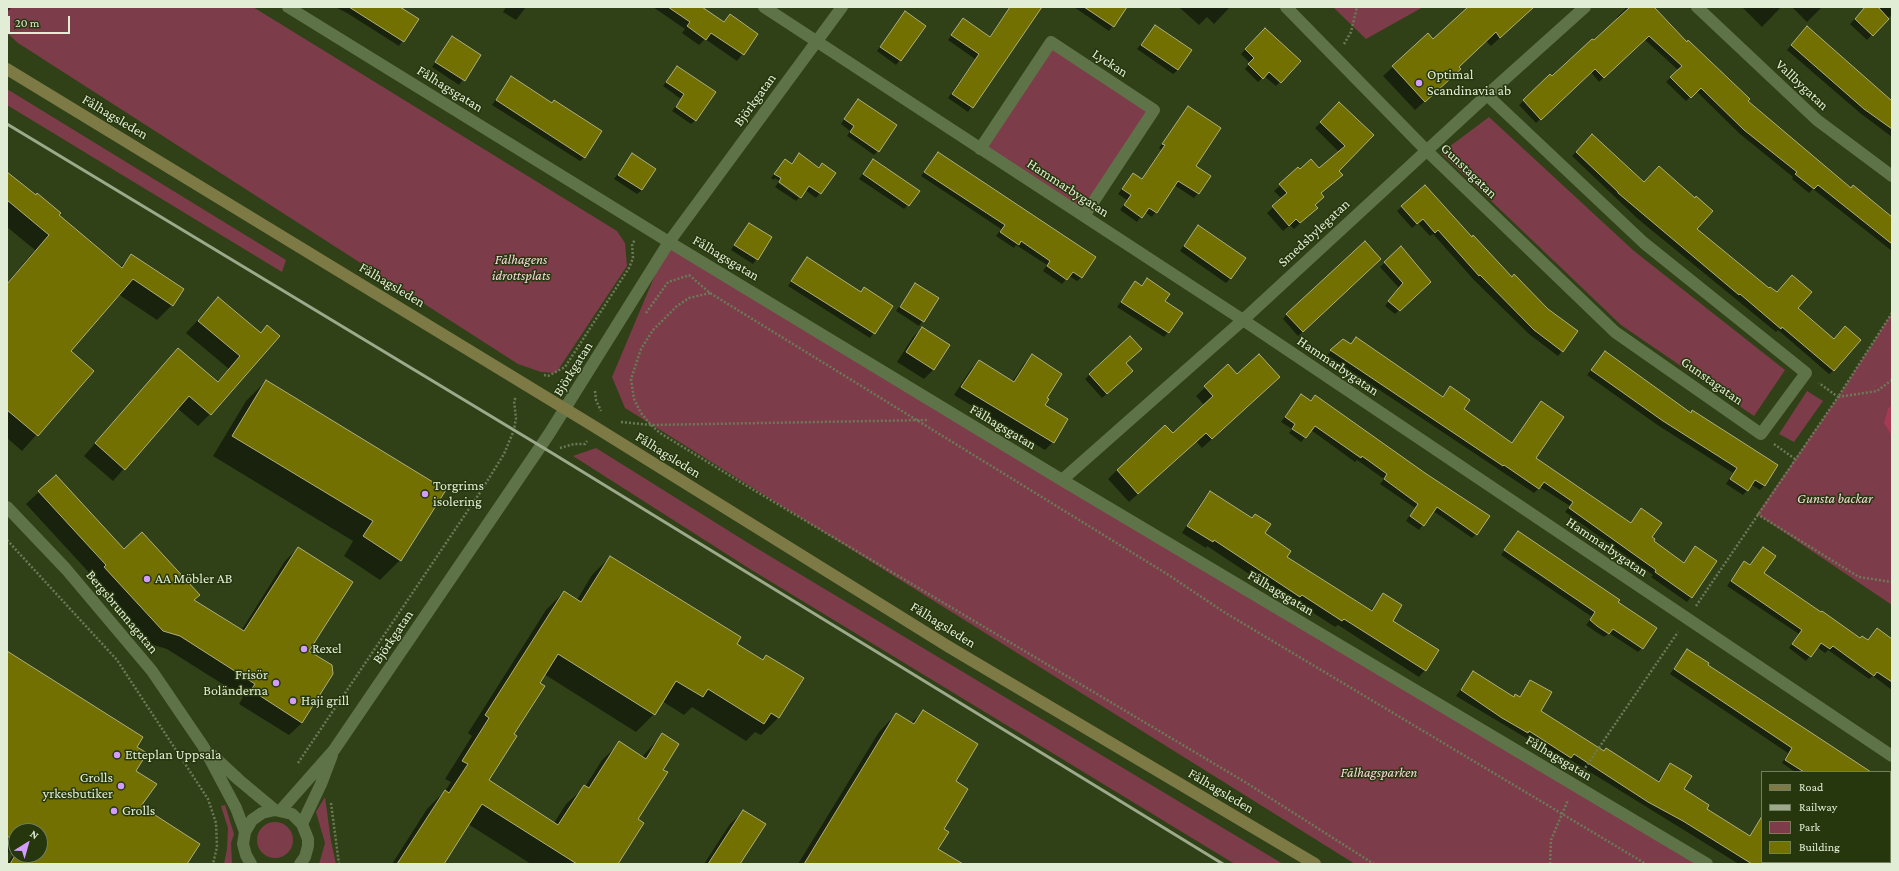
<!DOCTYPE html>
<html>
<head>
<meta charset="utf-8">
<style>
  body { margin:0 }
  #map { position:relative; width:1899px; height:871px; overflow:hidden; background:#304118; font-family:"Crimson Pro",serif }
  canvas { display:block }
  .frame { position:absolute; inset:0; border:8px solid #e2edd6; pointer-events:none }
  .legend { position:absolute; left:1761px; top:771px; width:130px; height:92px; box-sizing:border-box; background:#26360d; border:1px solid #717f5d; margin:0; padding:5px 7px; list-style:none; font-size:12px; color:#e2edd6 }
  .legend li { display:flex; align-items:center; gap:8px; height:20px }
  .legend b { width:20px; border:1px solid #717f5d }
  .north { position:absolute; left:8px; top:823px; width:40px; height:40px; box-sizing:border-box; background:#26360d; border:1px solid #717f5d; border-radius:50%; rotate:37deg; font-size:11px; font-weight:700; line-height:16px; text-align:center; color:#e2edd6 }
  .north::after { content:''; display:block; margin:auto; width:14px; height:18px; background:#d29dfd; clip-path:polygon(50% 0,100% 100%,50% 72%,0 100%) }
  .scale { position:absolute; left:8px; top:16px; width:62px; height:18px; box-sizing:border-box; border:2px solid #e2edd6; border-top:0; padding-left:5px; font-size:12px; line-height:14px; white-space:nowrap; color:#e2edd6; -webkit-text-stroke:3px #26360d; paint-order:stroke }
</style>
</head>
<body>
<div id="map">
<canvas width="1899" height="871"></canvas>
<div class="frame"></div>
<ul class="legend">
<li><b style="height:5px;background:#7e7a45"></b>Road</li>
<li><b style="height:5px;background:#9ca98b"></b>Railway</li>
<li><b style="height:11px;background:#7d3c49"></b>Park</li>
<li><b style="height:11px;background:#727001"></b>Building</li>
</ul>
<div class="north">N</div>
<div class="scale">20 m</div>
</div>
<script>
const g = document.querySelector('canvas').getContext('2d');
g.lineJoin = 'round';
function fillPath(path, color) { g.fillStyle = color; g.fill(path, 'evenodd'); }
const shape = rows => new Path2D(rows.map(r => 'M' + r).join(''));
function strokePath(path, color, width, dash) { g.strokeStyle = color; g.lineWidth = width; g.lineCap = dash ? 'butt' : 'round'; g.setLineDash(dash || []); g.stroke(path); }
function label(font, color, halo, rows, align = 'center') {
  g.font = font + ' "Crimson Pro",serif'; g.lineWidth = 3; g.setLineDash([]); g.textBaseline = 'middle'; g.strokeStyle = halo; g.fillStyle = color; for (const [text, x, y, turn = 0] of rows) {
    g.save(); g.translate(x, y); g.rotate((+turn || 0) * Math.PI / 180); g.textAlign = isNaN(turn) ? turn : align; if (halo) g.strokeText(text, 0, 0); g.fillText(text, 0, 0); g.restore();
  }
}
const green = shape([
  [7,7,253,7,617,231,625,243,627,266,556,373,541,372,518,364,18,43,7,33],
  [1333,7,1423,7,1366,39],
  [1051,42,1154,110,1084,216,980,149],
  [7,89,286,260,282,272,7,105],
  [1489,117,1634,251,1785,370,1754,416,1621,325,1441,153],
  [669,242,1707,864,1355,864,625,408,612,377],
  [1892,313,1892,605,1757,514,1838,397],
  [1807,391,1823,401,1794,442,1779,434],
  [596,448,753,546,1283,864,1235,864,1215,852,750,569,573,456],
  [325,797,331,841,336,864,319,864,325,843,316,812],
  [225,805,234,834,231,843,232,864,224,864,227,849,228,828,221,806],
  '257 840a18 18 0 1 1 36 0a18 18 0 1 1-36 0Z'
]);
const forest = shape([
  [1892,405,1892,436,1884,423,1888,409]
]);
const shadow = shape([
  [7,7,12,7,7,12],
  [335,7,398,7,417,19,399,46,347,13],
  [506,7,526,7,516,20,503,12],
  [653,7,700,7,723,22,730,16,757,35,737,61,705,39,699,45,682,33,685,29],
  [1010,7,1036,7,1039,9,968,112,948,98,975,59,948,40,963,19,989,37],
  [1074,7,1124,7,1125,8,1109,31],
  [1181,7,1230,7,1214,24,1207,17,1199,25,1180,8],
  [1469,7,1533,7,1491,46,1486,41,1457,67,1450,78,1415,110,1383,76,1428,35,1433,40],
  [1627,7,1653,7,1687,43,1747,101,1850,189,1892,218,1892,251,1813,189,1809,193,1792,179,1793,177,1740,134,1696,91,1686,101,1666,82,1678,70,1644,39,1599,82,1591,72,1536,123,1519,105,1550,76,1552,78,1594,42,1619,19,1617,17],
  [1742,7,1781,7,1762,27],
  [1792,7,1822,7,1807,22],
  [1866,7,1892,7,1892,14,1867,40,1850,24],
  [906,12,925,26,896,65,877,51],
  [1155,26,1178,70,1173,74,1137,49],
  [1265,29,1299,61,1276,86,1264,76,1258,82,1245,69,1250,63,1241,54],
  [1803,31,1892,101,1892,137,1860,113,1787,50],
  [452,38,479,56,459,85,432,67],
  [677,67,696,120,691,124,672,111,681,99,663,86],
  [511,78,585,157,580,161,492,105],
  [854,104,878,151,874,155,847,136,850,131,841,124],
  [1340,104,1372,135,1338,171,1335,180,1320,194,1310,214,1294,229,1290,225,1283,231,1267,213,1282,199,1274,191,1300,170,1319,169,1339,152,1315,128],
  [1188,107,1194,166,1210,177,1194,198,1174,185,1152,217,1145,212,1137,222,1120,210,1127,200,1118,194,1133,174,1141,180,1161,150,1159,148],
  [1592,135,1696,229,1834,340,1834,370,1829,374,1778,330,1776,332,1638,219,1572,156],
  [799,154,818,168,822,165,820,193,816,198,805,190,800,196,775,178,774,180,799,198,796,201,775,187,778,183,771,178,785,160,791,164],
  [938,154,1082,277,1077,281,1069,276,1062,284,1043,271,1047,265,1016,245,1014,248,996,236,1001,229,921,176],
  [632,155,642,190,637,194,614,179],
  [873,160,908,205,904,209,859,179],
  [7,174,120,267,132,255,172,305,157,320,118,294,70,351,93,371,22,451,7,438,7,283,35,250,7,227],
  [1425,186,1562,351,1558,356,1529,334,1474,280,1433,234,1430,236,1418,223,1412,228,1397,211],
  [749,224,771,238,753,264,731,250],
  [1198,226,1230,279,1226,283,1180,251],
  [1401,248,1426,286,1395,314,1385,306,1399,288,1380,267],
  [807,259,860,293,864,288,892,307,870,338,788,286],
  [1380,259,1298,336,1283,319,1287,314],
  [1147,280,1164,302,1168,332,1164,337,1117,307,1135,282,1141,286],
  [915,284,938,298,919,326,896,311],
  [218,298,260,334,267,327,210,414,198,426,177,408,113,481,84,456,178,349,217,382,229,369,186,333],
  [922,328,949,346,933,370,924,379,897,362,913,337],
  [1130,338,1125,363,1128,375,1102,398,1085,379],
  [1356,339,1442,397,1450,387,1462,409,1511,444,1541,402,1535,458,1631,523,1641,510,1652,542,1683,563,1691,552,1691,597,1687,602,1651,577,1653,575,1565,512,1570,506,1540,487,1534,493,1327,355,1343,340,1350,345],
  [1032,356,1045,398,1043,405,1053,442,1045,450,954,395,971,369,979,361,1012,382,1024,364],
  [1601,357,1690,414,1777,466,1764,486,1760,490,1752,485,1743,495,1726,484,1733,473,1659,426,1587,375],
  [1228,366,1237,375,1270,386,1202,448,1196,441,1129,502,1108,479,1117,470,1173,434,1204,405,1196,396],
  [266,381,445,491,400,560,380,580,344,556,353,541,213,456,246,401],
  [1301,395,1310,401,1315,396,1476,534,1472,538,1433,511,1419,530,1406,521,1415,508,1380,484,1384,479,1357,460,1355,462,1311,430,1301,442,1289,433,1292,429,1281,422],
  [39,492,193,600,241,631,285,561,298,548,308,652,302,723,289,735,239,704,243,697,167,649,150,644,92,580,94,578,26,504],
  [1210,492,1251,518,1255,515,1264,533,1285,557,1370,611,1383,594,1391,621,1425,670,1419,677,1338,625,1335,627,1295,601,1293,603,1207,546,1206,548,1182,533,1204,498],
  [1518,532,1617,603,1642,648,1638,652,1609,633,1604,637,1596,632,1586,625,1592,617,1501,555],
  [1763,548,1763,574,1860,639,1867,641,1877,629,1892,640,1892,690,1873,676,1869,679,1828,650,1825,653,1817,647,1806,661,1789,648,1799,634,1727,586,1740,567,1744,563,1749,566],
  [610,557,735,644,762,661,767,656,803,678,778,718,761,735,755,732,746,741,692,707,684,715,662,701,654,714,636,732,544,674,488,781,554,823,566,804,585,787,602,760,620,743,642,757,662,735,636,819,617,864,531,864,468,824,443,864,392,864,427,809,445,791,451,782,445,779,472,736,468,733,546,610,564,592,577,600,592,575],
  [1687,650,1707,665,1870,772,1795,772,1782,763,1788,753,1670,674],
  [7,652,136,747,135,771,140,806,186,864,7,864,13,855,7,851],
  [16,831,40,831,40,855,16,855],
  [1473,673,1513,698,1519,698,1531,681,1539,711,1603,752,1657,782,1670,764,1683,789,1706,809,1750,837,1762,841,1762,862,1814,862,1812,864,1739,864,1734,861,1569,759,1566,762,1456,696],
  [923,712,954,782,937,849,961,864,798,864,879,732,896,714,911,723],
  [744,811,738,864,704,864,730,824]
]);
const building = shape([
  [349,7,400,7,419,19,404,42,349,7],
  [668,7,702,7,724,22,730,14,758,34,744,55,711,33,706,40,687,26,690,22,668,7],
  [1010,7,1042,7,973,108,952,94,979,54,951,35,963,18,990,37,1010,7],
  [1084,7,1127,7,1114,27,1084,7],
  [1468,7,1534,7,1500,38,1496,32,1459,67,1461,69,1425,102,1392,66,1428,33,1433,39,1468,7],
  [1630,7,1654,7,1687,42,1688,40,1750,99,1748,101,1851,188,1853,185,1892,217,1892,244,1818,185,1814,189,1795,174,1797,172,1744,130,1701,88,1691,98,1670,77,1682,66,1649,36,1604,78,1595,69,1541,120,1523,100,1550,74,1552,76,1592,39,1594,40,1630,7],
  [1865,7,1878,7,1889,19,1873,36,1855,19,1865,7],
  [905,11,926,26,901,61,880,47,905,11],
  [1155,25,1192,50,1178,70,1141,45,1155,25],
  [1807,26,1892,101,1892,129,1864,109,1791,45,1807,26],
  [1265,28,1301,61,1281,83,1269,72,1263,79,1248,64,1254,58,1245,49,1265,28],
  [452,36,481,55,465,81,435,62,452,36],
  [677,66,716,92,696,121,676,107,684,94,666,82,677,66],
  [511,76,552,103,554,100,602,131,585,158,496,100,511,76],
  [858,99,897,125,879,152,850,132,854,126,844,119,858,99],
  [1339,102,1374,135,1339,171,1343,175,1321,193,1324,197,1315,205,1318,208,1300,223,1296,219,1289,226,1272,206,1287,193,1279,184,1298,167,1300,169,1311,159,1319,168,1345,146,1320,122,1339,102],
  [1188,106,1221,128,1196,166,1211,176,1199,194,1178,181,1157,213,1149,208,1142,218,1124,205,1131,195,1122,189,1133,173,1142,179,1165,145,1162,144,1188,106],
  [1592,134,1644,182,1659,166,1695,198,1696,196,1713,211,1697,229,1769,288,1770,287,1777,292,1792,275,1812,292,1798,308,1834,339,1845,326,1861,340,1834,371,1782,327,1781,329,1740,294,1739,295,1618,193,1618,192,1576,152,1592,134],
  [938,152,1096,257,1082,278,1073,272,1067,280,1047,266,1050,261,1021,241,1019,245,1000,232,1005,225,924,172,938,152],
  [632,153,656,169,642,190,618,175,632,153],
  [799,153,819,168,822,163,836,173,821,194,809,186,801,198,779,182,781,178,774,174,785,159,792,164,799,153],
  [873,159,920,191,909,206,863,174,873,159],
  [7,172,36,195,37,193,61,213,59,215,122,268,131,254,184,289,173,306,133,279,71,351,94,371,38,436,7,410,7,284,49,235,7,200,7,172],
  [1425,185,1472,237,1473,235,1512,277,1514,274,1548,309,1578,331,1563,352,1534,330,1480,275,1479,276,1438,230,1435,233,1423,219,1417,224,1401,206,1425,185],
  [749,223,772,237,758,260,734,245,749,223],
  [1198,225,1246,258,1231,279,1184,246,1198,225],
  [1365,241,1381,259,1303,332,1286,314,1365,241],
  [1401,246,1431,282,1400,311,1388,301,1403,283,1384,262,1401,246],
  [807,257,861,292,864,287,893,306,875,334,791,281,807,257],
  [1147,278,1170,294,1165,301,1183,313,1169,333,1121,302,1135,281,1142,286,1147,278],
  [915,283,939,298,924,322,900,307,915,283],
  [218,297,261,333,267,325,280,336,211,415,189,396,125,470,95,443,178,348,218,382,240,356,198,321,218,297],
  [922,327,950,345,934,370,906,352,922,327],
  [1130,336,1142,349,1126,363,1133,371,1107,394,1089,374,1130,336],
  [1356,337,1443,397,1450,386,1470,400,1464,409,1512,443,1541,401,1564,417,1536,458,1631,523,1641,508,1662,523,1652,537,1655,539,1654,541,1684,563,1695,546,1717,561,1692,598,1655,572,1656,570,1569,508,1573,502,1544,482,1539,489,1504,465,1503,466,1330,350,1343,339,1351,344,1356,337],
  [1605,351,1691,413,1692,410,1778,465,1765,486,1755,480,1748,491,1730,479,1737,468,1663,421,1591,370,1605,351],
  [1032,354,1062,374,1047,398,1049,399,1045,405,1068,419,1054,443,961,387,979,360,1014,382,1032,354],
  [1259,354,1280,377,1212,439,1206,433,1138,494,1117,470,1165,425,1173,433,1213,396,1204,386,1228,364,1237,374,1259,354],
  [266,380,446,490,401,561,363,536,373,521,232,436,266,380],
  [1301,394,1311,401,1315,395,1425,473,1490,516,1477,535,1437,507,1424,526,1410,516,1418,504,1384,479,1387,474,1362,456,1361,458,1315,426,1306,438,1292,429,1295,424,1285,417,1301,394],
  [56,475,124,549,142,532,200,595,194,600,244,631,298,547,353,582,309,651,332,665,333,674,302,723,251,690,255,684,180,636,163,631,104,567,106,565,38,491,56,475],
  [1210,491,1252,518,1255,514,1271,524,1265,533,1291,551,1287,557,1372,611,1383,593,1402,605,1393,621,1439,650,1426,671,1344,619,1342,621,1302,595,1300,597,1214,540,1213,542,1187,526,1210,491],
  [1518,531,1620,600,1618,602,1657,628,1643,649,1613,629,1609,634,1597,626,1590,620,1595,612,1504,550,1518,531],
  [1763,547,1776,556,1764,573,1821,612,1822,611,1860,638,1862,636,1868,640,1877,628,1892,639,1892,682,1877,672,1874,676,1833,646,1830,649,1821,643,1811,657,1792,644,1802,630,1731,581,1744,561,1750,565,1763,547],
  [610,556,741,637,737,644,763,660,766,655,804,678,779,718,771,713,764,724,708,689,703,697,676,681,655,715,558,654,540,683,545,686,514,734,517,736,489,780,558,825,584,785,589,788,619,741,646,759,662,733,679,744,663,770,668,772,638,819,644,823,618,864,577,864,482,804,444,864,397,864,445,790,449,793,468,764,462,761,489,718,485,715,564,591,581,602,610,556],
  [1687,649,1709,663,1708,665,1871,772,1804,772,1785,760,1792,748,1674,669,1687,649],
  [7,651,143,737,137,747,147,753,136,771,157,784,141,806,200,844,187,864,10,864,16,854,40,855,40,831,16,831,16,842,7,836,7,651],
  [1473,671,1514,697,1515,694,1520,697,1530,680,1552,692,1541,711,1604,751,1606,748,1659,782,1670,763,1692,776,1684,789,1709,805,1707,809,1750,836,1762,816,1762,864,1752,864,1683,821,1648,802,1574,754,1571,758,1529,731,1528,733,1502,718,1461,690,1473,671],
  [923,710,978,744,956,781,968,789,944,829,949,832,938,849,963,864,804,864,896,713,914,724,923,710],
  [743,810,766,824,740,864,708,864,743,810]
]);
const path = shape([
  [1344,44,1351,32,1357,7],
  [689,275,710,293,1167,574,1224,612,1646,864],
  [710,293,689,298,677,306,653,330,641,349,631,379,634,399,641,413,651,425,660,433,747,486,1245,782,1374,864],
  [646,313,668,282,690,275],
  [1892,313,1838,397,1877,391,1892,380],
  [544,375,548,376,565,367,629,268,633,258,632,244,635,240],
  [595,391,596,400,601,411],
  [621,422,651,425,929,420],
  [1774,444,1795,459],
  [560,448,574,444,585,444,587,441],
  [1757,514,1859,577,1892,582],
  [7,540,117,660,208,799,216,823,217,847,213,864],
  [1696,606,1838,397,1819,383],
  [298,763,481,491,504,454,514,430,516,418,514,401,516,397],
  [1583,771,1678,632],
  [331,803,339,864],
  [1550,864,1551,840,1568,800]
]);
const minor = shape([
  [288,7,669,242,1062,480,1707,864],
  [764,7,1243,320,1892,756],
  [1286,7,1426,150,1615,332,1761,434,1806,373,1644,243,1487,95],
  [1697,7,1817,120,1892,176],
  [980,149,1051,42,1154,110,1084,216],
  [1062,480,1243,320,1487,95,1585,7],
  [7,507,66,569,152,671,203,746,236,808,245,832],
  [211,754,239,780,275,810],
  [281,810,334,750,549,434,669,242,842,7],
  [302,824,321,784,332,755],
  [251,864,246,855,243,844,245,832,252,820,262,813,275,810,292,814,302,824,308,839,308,846,305,857,300,864]
]);
const secondary = shape([
  [7,69,595,427,949,647,1315,864]
]);
const rail = shape([
  [7,124,552,453,1223,864]
]);
const markers = [
  [1419,83,4,"#d29dfd"],
  [425,494,4,"#d29dfd"],
  [147,579,4,"#d29dfd"],
  [304,649,4,"#d29dfd"],
  [276,683,4,"#d29dfd"],
  [293,701,4,"#d29dfd"],
  [117,755,4,"#d29dfd"],
  [121,786,4,"#d29dfd"],
  [114,811,4,"#d29dfd"]
];
const streetNames = [
  ["Lyckan",1110,63,33],
  ["Vallbygatan",1802,85,43],
  ["Fålhagsgatan",450,89,32],
  ["Björkgatan",755,100,-54],
  ["Fålhagsleden",115,117,31],
  ["Gunstagatan",1469,171,44],
  ["Hammarbygatan",1068,188,33],
  ["Smedsbylegatan",1314,233,-43],
  ["Fålhagsgatan",726,258,31],
  ["Fålhagsleden",392,285,31],
  ["Hammarbygatan",1338,366,34],
  ["Björkgatan",573,369,-58],
  ["Gunstagatan",1712,381,35],
  ["Fålhagsgatan",1003,427,31],
  ["Fålhagsleden",668,455,32],
  ["Hammarbygatan",1607,547,34],
  ["Fålhagsgatan",1281,593,31],
  ["Bergsbrunnagatan",122,612,50],
  ["Fålhagsleden",943,625,32],
  ["Björkgatan",393,637,-56],
  ["Fålhagsgatan",1559,758,31],
  ["Fålhagsleden",1221,791,31]
];
const poiNames = [
  ["Optimal",1427,75],
  ["Scandinavia ab",1427,91],
  ["Torgrims",433,486],
  ["isolering",433,502],
  ["AA Möbler AB",155,579],
  ["Rexel",312,649],
  ["Frisör",268,675,"right"],
  ["Boländerna",268,691,"right"],
  ["Haji grill",301,701],
  ["Etteplan Uppsala",125,755],
  ["Grolls",113,778,"right"],
  ["yrkesbutiker",113,794,"right"],
  ["Grolls",122,811]
];
const parkNames = [
  ["Fålhagens",521,260],
  ["idrottsplats",521,276],
  ["Gunsta backar",1835,499],
  ["Fålhagsparken",1379,773]
];
fillPath(green, '#7d3c49');
fillPath(forest, '#a53a55');
fillPath(shadow, '#0007');
fillPath(building, '#727001');
strokePath(building, '#aeae7c', 1);
strokePath(path, '#6b7a57', 2.5, [2, 2]);
strokePath(minor, '#5f7348', 12);
strokePath(secondary, '#7e7a45', 12);
strokePath(rail, '#9ca98b', 3);
for (const [x, y, r, color] of markers) { const dot = new Path2D(); dot.arc(x, y, r, 0, 2 * Math.PI); g.fillStyle = color; g.fill(dot); strokePath(dot, '#26360d', 1.5); }
label('14px', '#e2edd6', '#26360d', streetNames);
label('14px', '#e2edd6', '#26360d', poiNames, 'left');
label('italic 14px', '#f7d8dd', '#26360d', parkNames);
</script>
</body>
</html>
